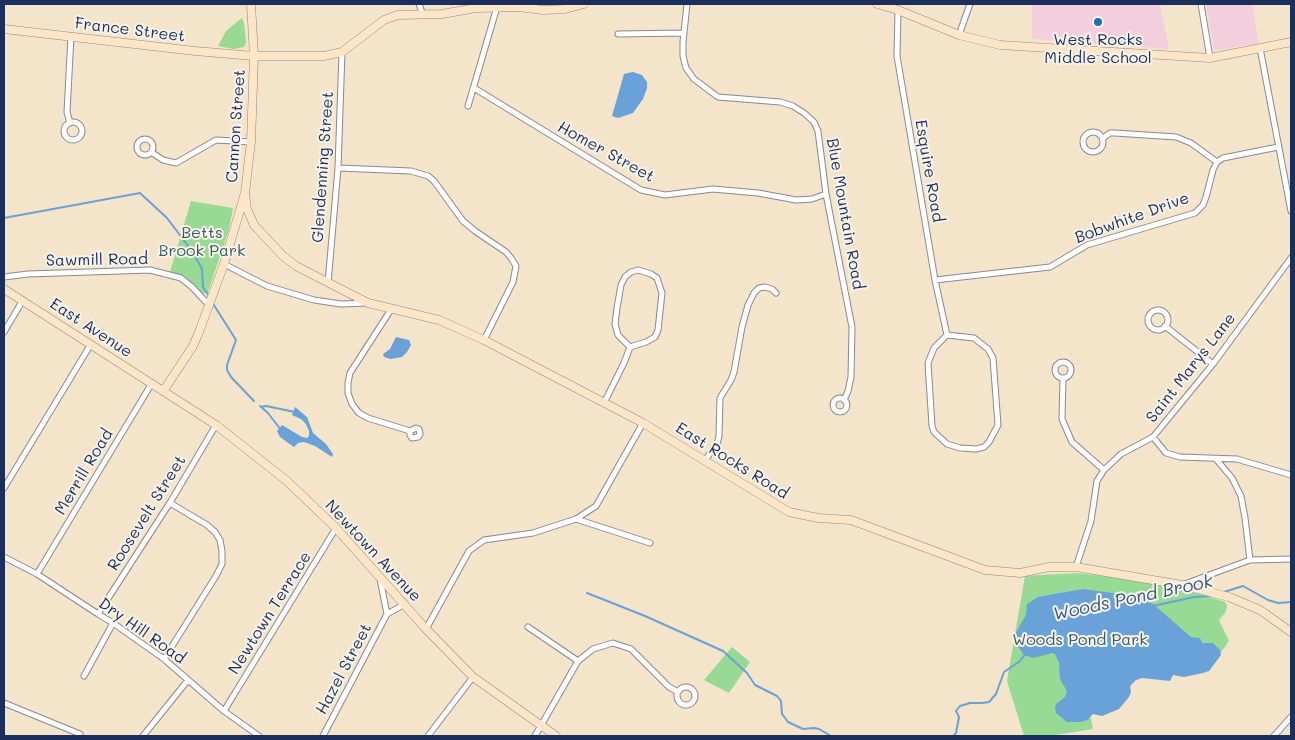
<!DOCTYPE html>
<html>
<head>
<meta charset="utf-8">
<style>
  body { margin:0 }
  #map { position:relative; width:1295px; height:740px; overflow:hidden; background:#f3e4ca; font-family:Mali,sans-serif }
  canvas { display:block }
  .frame { position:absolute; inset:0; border:5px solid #1b2f5e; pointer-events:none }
</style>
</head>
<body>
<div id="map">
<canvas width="1295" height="740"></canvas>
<div class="frame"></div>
</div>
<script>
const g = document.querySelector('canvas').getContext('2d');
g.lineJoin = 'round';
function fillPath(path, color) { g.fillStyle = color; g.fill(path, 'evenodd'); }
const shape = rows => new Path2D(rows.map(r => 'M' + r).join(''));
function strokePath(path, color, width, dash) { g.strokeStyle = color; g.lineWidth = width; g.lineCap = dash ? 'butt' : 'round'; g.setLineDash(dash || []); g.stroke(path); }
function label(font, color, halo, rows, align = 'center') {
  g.font = font + ' Mali,sans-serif'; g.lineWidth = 4; g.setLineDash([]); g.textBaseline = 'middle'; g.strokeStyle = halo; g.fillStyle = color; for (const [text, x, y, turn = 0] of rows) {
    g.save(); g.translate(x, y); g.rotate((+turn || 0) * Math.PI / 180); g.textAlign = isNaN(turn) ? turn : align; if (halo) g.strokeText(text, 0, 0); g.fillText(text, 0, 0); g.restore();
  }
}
const built = shape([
  [1032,4,1160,4,1169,49,1032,39],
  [1206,4,1252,4,1259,43,1214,51]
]);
const green = shape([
  [242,18,244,23,246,43,244,47,234,49,218,46,226,31],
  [191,201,233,208,229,229,208,292,202,294,198,288,181,276,170,272],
  [1076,573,1166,583,1199,589,1203,595,1225,602,1227,606,1225,613,1219,620,1229,641,1222,651,1214,657,1153,672,1135,679,1131,683,1129,695,1089,709,1093,729,1049,736,1024,736,1007,681,1025,576],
  [732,647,750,662,729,693,704,680]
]);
const water = shape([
  [633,72,642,75,647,82,647,88,643,99,633,113,618,118,612,116,624,74],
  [396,337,409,340,411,345,407,352,402,357,391,359,384,357,383,354,390,349],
  [295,407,307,417,313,433,326,444,333,454,332,457,315,446,304,442,298,443,294,447,280,437,277,431,282,425,302,437,307,438,309,436,309,431,306,424,301,419,292,415],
  [1083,589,1119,594,1153,604,1191,637,1200,638,1202,643,1213,643,1220,650,1221,655,1209,671,1203,673,1184,677,1173,675,1170,681,1142,678,1136,680,1130,686,1131,692,1129,697,1119,709,1102,716,1093,714,1087,720,1081,722,1067,722,1056,713,1055,709,1056,704,1065,697,1067,691,1060,679,1059,663,1055,654,1052,653,1033,658,1024,655,1015,642,1015,634,1026,615,1027,604,1038,597]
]);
const stream = shape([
  [4,218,140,193,167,218,192,251,202,269,203,287,209,296],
  [212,302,236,340,227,365,227,370,231,377,254,401],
  [260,406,268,413,281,430],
  [261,407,266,406,295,412],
  [1224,592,1243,586,1268,600,1278,603,1291,602],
  [587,593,645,616,723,651,747,673,755,685,777,696,781,701,782,714,788,722,803,729,814,728,819,729,831,736],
  [1153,606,1194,597,1212,596],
  [953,736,956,733,959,717,956,711,960,706,970,703,982,703,989,702,996,694,1004,672,1020,661,1026,653]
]);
const street = shape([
  [419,4,423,15],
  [687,4,683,42,683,56,686,68,694,79,718,97,780,102,793,106,804,113,814,122,818,131,826,194,852,327,851,377,848,391,844,400],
  [1201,4,1210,58],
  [898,10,897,56,935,280,947,335],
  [618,34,684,33],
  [959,35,970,4],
  [1260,48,1291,211],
  [474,88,641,190,665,195,713,189,758,193,796,200,812,199,826,194],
  [468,106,497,7,495,4],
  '64 131a9 9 0 1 1 18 0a9 9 0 1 1-18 0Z',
  [70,123,67,112,71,36],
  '1083 142a10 10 0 1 1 20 0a10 10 0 1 1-20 0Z',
  [1103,138,1110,133,1115,133,1176,137,1191,143,1217,162],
  '137 147a8 8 0 1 1 16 0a8 8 0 1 1-16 0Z',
  [151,152,163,160,176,163,216,140,251,142],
  [338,168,411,171,428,176,434,181,463,221,475,231,506,252,511,258,516,266,513,282,484,340],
  [224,264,267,286,314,300,341,304,366,303],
  [638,270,651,274,657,278,662,293,658,330,655,337,646,342,630,347,618,335,615,324,617,308,621,285,625,277,631,272,638,270],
  [4,277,28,274,150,270,181,278,192,287,208,304],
  [935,280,1050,267,1087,245,1195,213,1203,205,1206,197,1213,170,1217,162,1223,158,1278,147],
  [328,283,338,168,342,52],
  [392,308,350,373,348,383,348,393,352,404,359,413,368,418,410,431,416,428,419,429,420,434,418,437,412,438,410,435,410,431],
  '1148 320a10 10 0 1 1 20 0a10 10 0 1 1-20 0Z',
  [1165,326,1213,364],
  [4,332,23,300],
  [947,335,974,338,988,349,993,358,998,425,989,442,984,447,976,449,960,448,947,444,934,432,932,426,928,363,934,348,947,335],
  '1055 370a8 8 0 1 1 16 0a8 8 0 1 1-16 0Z',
  [1063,378,1062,419,1072,442,1104,470],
  '833 405a7 7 0 1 1 14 0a7 7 0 1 1-14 0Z',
  [604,403,624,363,630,347],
  [1153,437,1166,453,1180,457,1237,459,1291,475],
  [1216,459,1232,478,1241,496,1245,518,1250,560],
  [705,460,717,444,719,436,720,398,731,380,734,372,742,327,748,305,754,293,759,288,765,287,772,289,776,293],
  [4,488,91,344],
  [576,519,650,543],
  [4,557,37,574,98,614,113,623,164,659,224,711,259,736],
  [1076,567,1091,521,1097,481,1104,470,1121,454,1153,437,1213,364,1291,258],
  [37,574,152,383],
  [380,579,387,614],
  [1182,585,1250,560,1291,559],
  [98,614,171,501,216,425],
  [528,627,578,661],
  [426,629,469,551,484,540,533,533,576,519,596,506,643,423],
  [164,659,216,576,222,564,222,551,220,540,215,532,207,525,170,503],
  [84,676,113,623],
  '677 696a9 9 0 1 1 18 0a9 9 0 1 1-18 0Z',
  [4,703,80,734,79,736],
  [224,711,336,528],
  [143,736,188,680],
  [323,736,387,614,405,604],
  [428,736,473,677],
  [535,736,578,661,593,649,613,643,631,649,669,687,678,692],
  [1274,736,1291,717]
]);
const secondary = shape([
  [877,4,898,10,959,35,1000,45,1210,58,1291,42],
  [4,29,195,51,254,56,324,56,342,52,384,20,398,15,442,14,476,8,519,7,543,10,565,9,584,4],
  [245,193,247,209,254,225,283,256,296,266,368,303,439,320,484,340,643,423,789,512,818,518,851,520,985,570,1020,573,1049,567,1076,567,1182,585,1229,597,1260,610,1291,632],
  [4,289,216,425,287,481,336,528,426,629,473,677,556,736],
  [164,390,193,346,199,332,224,264,245,193,251,142,254,56,251,4]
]);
const markers = [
  [1098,22,5,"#1f6fb2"]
];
const streetNames = [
  ["France Street",130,30,7],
  ["Cannon Street",236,126,-86],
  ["Homer Street",606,152,29],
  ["Glendenning Street",323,167,-86],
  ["Esquire Road",929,171,80],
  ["Blue Mountain Road",845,214,80],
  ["Bobwhite Drive",1132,218,-20],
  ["Sawmill Road",97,260,-1],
  ["East Avenue",91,328,33],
  ["Saint Marys Lane",1191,368,-52],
  ["East Rocks Road",732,461,32],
  ["Merrill Road",84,472,-59],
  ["Roosevelt Street",147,513,-58],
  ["Newtown Avenue",373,551,47],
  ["Newtown Terrace",270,613,-58],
  ["Dry Hill Road",142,631,35],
  ["Hazel Street",344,669,-62]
];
const poiNames = [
  ["West Rocks",1098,40],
  ["Middle School",1098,58]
];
const parkNames = [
  ["Betts",202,233],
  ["Brook Park",202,251],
  ["Woods Pond Park",1080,640]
];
const waterNames = [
  ["Woods Pond Brook",1133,598,-12]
];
fillPath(built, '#f3cfde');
fillPath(green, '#96da93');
fillPath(water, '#68a2d8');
strokePath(stream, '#68a2d8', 2);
strokePath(street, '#878a94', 7);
strokePath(secondary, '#878a94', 9);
strokePath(street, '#fff', 5);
strokePath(secondary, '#fee5c5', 8);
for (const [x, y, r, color] of markers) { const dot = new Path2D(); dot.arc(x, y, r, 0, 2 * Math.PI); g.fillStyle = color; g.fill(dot); strokePath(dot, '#f7f3e8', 2); }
label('16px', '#1b2f5e', '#f7f3e8', streetNames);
label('16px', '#1b2f5e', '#f7f3e8', poiNames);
label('16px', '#3a5a6b', '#f7f3e8', parkNames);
label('italic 18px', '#365789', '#f7f3e8', waterNames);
</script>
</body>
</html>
